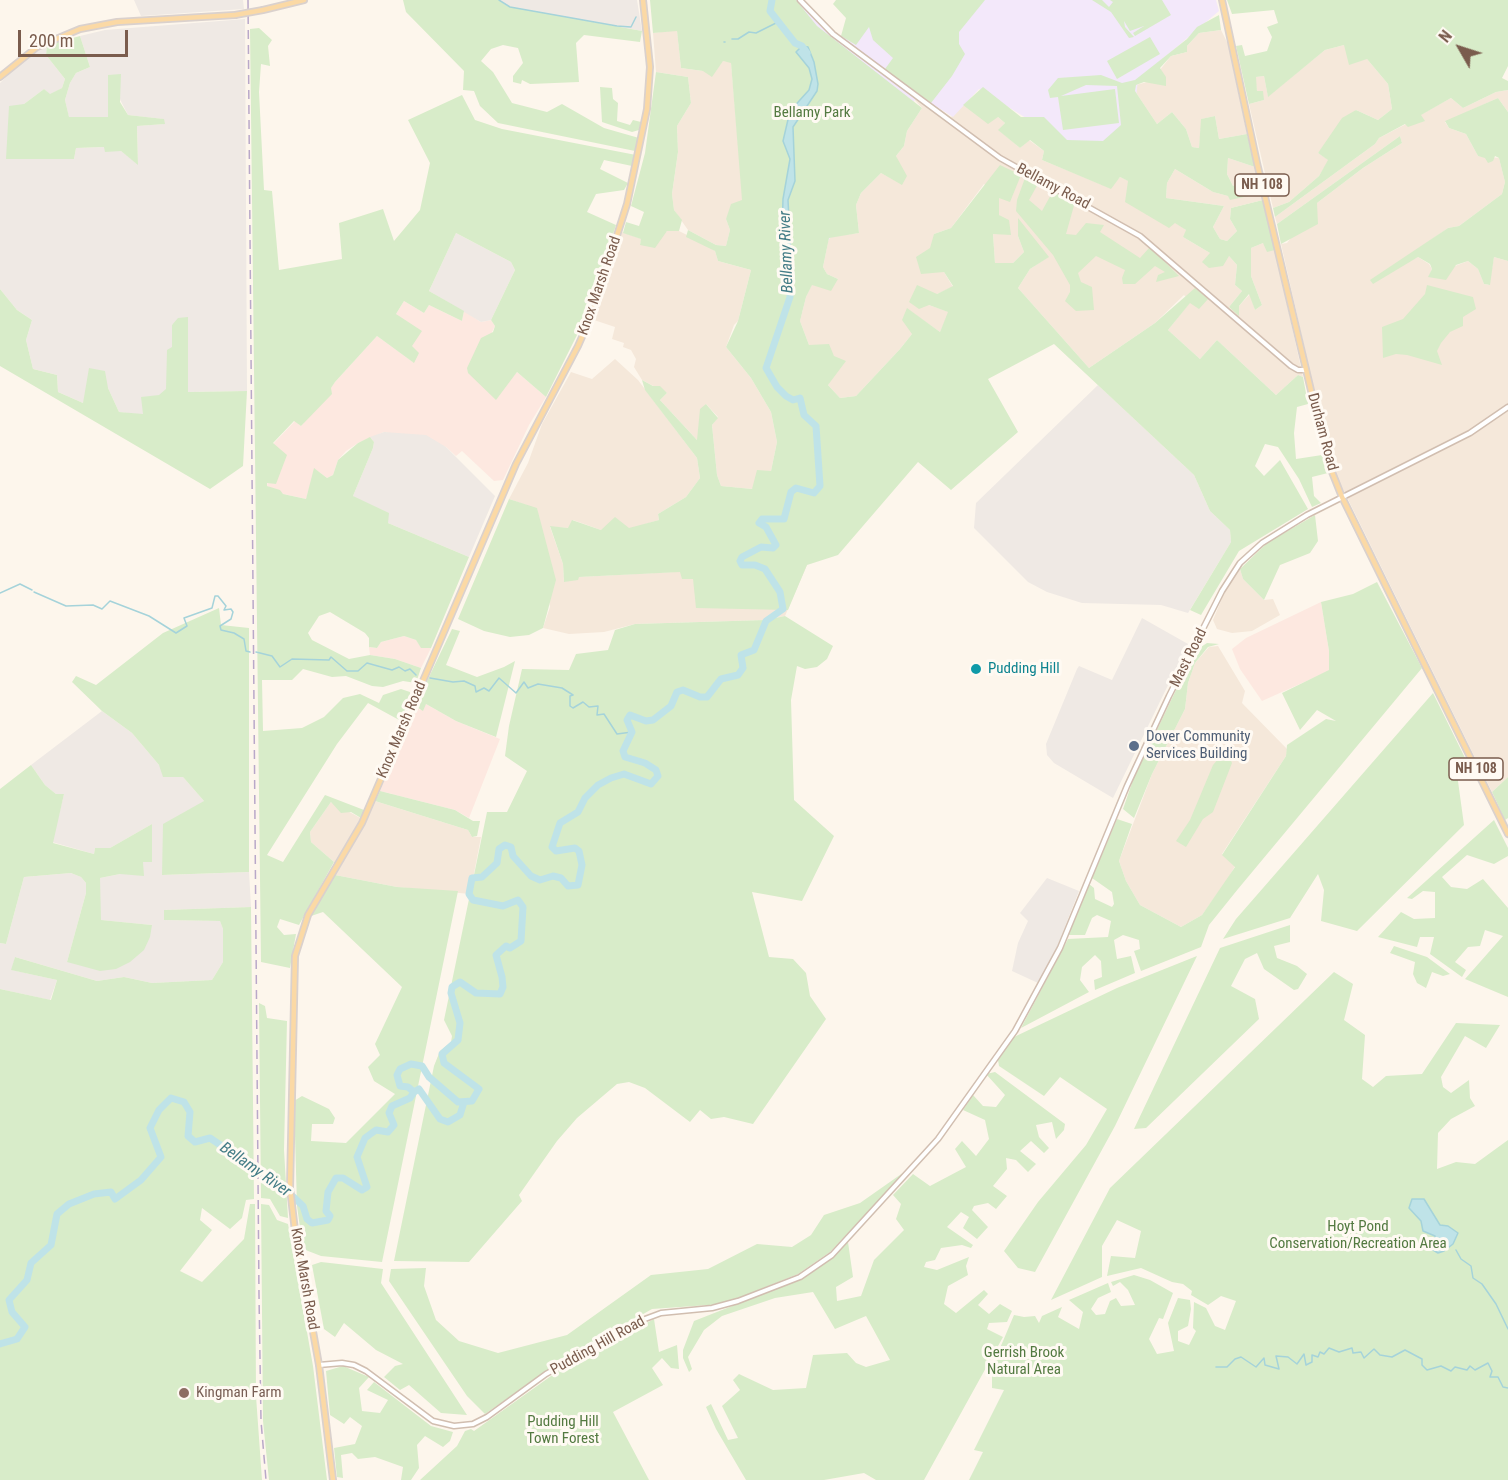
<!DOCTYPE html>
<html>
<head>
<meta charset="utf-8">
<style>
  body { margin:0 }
  #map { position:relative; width:1508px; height:1480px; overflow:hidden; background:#fdf6ec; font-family:"Roboto Condensed",sans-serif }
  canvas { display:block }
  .north { position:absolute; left:1430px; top:18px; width:60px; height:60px; -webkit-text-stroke:4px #fffaf3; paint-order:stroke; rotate:309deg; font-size:16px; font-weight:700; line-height:24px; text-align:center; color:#7a5c4d }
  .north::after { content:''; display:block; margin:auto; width:21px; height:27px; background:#7a5c4d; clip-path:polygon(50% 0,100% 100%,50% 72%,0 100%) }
  .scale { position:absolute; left:18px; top:30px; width:110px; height:27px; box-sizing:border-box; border:3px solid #7a5c4d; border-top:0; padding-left:8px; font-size:18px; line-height:21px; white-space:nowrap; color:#7a5c4d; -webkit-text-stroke:4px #fffaf3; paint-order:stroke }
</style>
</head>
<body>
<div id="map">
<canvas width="1508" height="1480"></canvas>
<div class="north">N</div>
<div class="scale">200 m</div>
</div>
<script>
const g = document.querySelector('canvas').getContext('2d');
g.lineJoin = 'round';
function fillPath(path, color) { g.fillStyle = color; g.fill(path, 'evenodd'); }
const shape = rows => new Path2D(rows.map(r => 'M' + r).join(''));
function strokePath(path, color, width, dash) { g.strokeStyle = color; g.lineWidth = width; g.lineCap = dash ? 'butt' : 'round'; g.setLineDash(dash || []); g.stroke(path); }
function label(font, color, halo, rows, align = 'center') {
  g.font = font + ' "Roboto Condensed",sans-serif'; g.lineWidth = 6; g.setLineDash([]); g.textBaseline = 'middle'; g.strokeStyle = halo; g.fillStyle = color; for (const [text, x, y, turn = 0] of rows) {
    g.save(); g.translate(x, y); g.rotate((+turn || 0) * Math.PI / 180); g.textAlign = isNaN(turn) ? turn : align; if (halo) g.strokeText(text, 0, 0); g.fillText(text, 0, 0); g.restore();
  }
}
const residential = shape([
  [677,30,681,68,703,71,723,61,731,62,743,200,726,219,730,230,726,246,716,245,688,230,674,210,672,194,678,152,677,126,691,103,688,77,656,72,653,33],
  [1221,30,1228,44,1247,134,1219,139,1215,116,1202,119,1199,148,1192,147,1186,129,1172,112,1157,124,1135,91,1136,85,1151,81,1171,56,1187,52,1187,46,1199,33],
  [1344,45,1367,59,1388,84,1392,109,1378,120,1356,110,1318,153,1329,160,1319,176,1289,202,1273,208,1249,104,1264,100,1257,91,1255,77,1264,76,1268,96,1325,50],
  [1508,90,1508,112,1498,98,1445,122,1449,128,1466,134,1478,156,1499,158,1505,182,1502,194,1459,226,1448,228,1396,265,1392,265,1397,267,1418,257,1429,264,1432,269,1429,276,1468,261,1478,269,1484,284,1489,285,1494,257,1508,261,1508,777,1492,792,1337,477,1325,438,1281,244,1287,243,1317,203,1363,168,1402,143,1400,136,1277,224,1275,217,1375,144,1379,138,1406,124,1424,121,1420,115,1451,98,1463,108,1496,92],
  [919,94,951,117,963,105,998,117,1005,123,999,130,1020,148,1029,140,1044,151,1042,160,1110,188,1120,177,1129,181,1187,231,1183,237,1210,253,1229,256,1237,265,1235,285,1242,291,1229,307,1239,315,1239,306,1250,294,1255,310,1262,305,1251,276,1251,248,1263,243,1275,250,1303,377,1298,375,1276,395,1217,340,1200,359,1168,330,1190,302,1184,295,1155,323,1089,368,1018,288,1030,269,1048,257,1018,236,1024,252,1013,263,995,263,993,234,1010,234,999,215,999,198,984,184,951,228,934,234,944,272,953,287,937,294,929,305,949,312,940,332,907,309,912,334,900,349,856,396,840,398,828,385,834,356,809,345,800,321,806,297,812,284,838,279,827,274,823,267,829,237,859,233,856,205,861,193,881,173,902,184,896,156,904,146,907,131,922,108,914,99],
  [1228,158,1255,167,1263,200,1231,208,1230,219,1237,231,1227,241,1220,239,1213,227,1224,206,1166,198,1167,183,1175,169,1213,192,1228,196,1233,186,1227,174],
  [667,231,679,231,705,244,715,251,718,261,751,270,738,321,734,325,726,347,751,378,771,412,777,442,771,471,752,489,721,486,717,475,712,425,718,417,706,404,698,441,660,400,667,393,642,380,634,367,636,359,631,350,623,347,624,343,612,339,615,327,594,320,622,232,642,239,640,244],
  [615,359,638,380,697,458,700,478,686,497,658,514,659,520,629,529,601,530,573,520,569,528,550,527,563,564,564,582,578,577,807,565,785,616,765,620,635,624,604,632,569,634,543,628,550,607,537,509,509,499,528,463,542,424,571,372,592,379],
  [1240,569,1243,579,1264,600,1273,599,1280,615,1252,631,1232,633,1217,629,1213,620,1225,591],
  [1218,646,1245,691,1242,703,1287,749,1286,756,1222,854,1235,866,1226,882,1202,915,1181,927,1140,905,1126,881,1119,861,1152,774,1185,709,1188,683,1195,663,1209,647],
  [375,801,468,830,472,837,481,837,470,894,397,887,335,875,334,862,311,842,310,832,331,802,366,821]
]);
const commercial = shape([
  [404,301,424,313,429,305,462,321,464,311,481,322,491,320,495,326,492,332,507,382,517,372,546,397,529,425,503,480,494,481,462,451,456,456,446,447,384,432,358,443,346,451,338,460,333,475,327,478,315,469,306,499,283,494,267,486,273,444,295,421,301,426,335,382,377,336,413,362,412,347,396,314],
  [1321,602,1329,651,1329,671,1262,701,1240,669,1232,649,1246,638],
  [404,636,416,640,421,647,431,648,421,668,395,659,370,655,369,647,377,648,381,642],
  [426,704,456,721,500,739,469,818,455,810,380,791,415,706,420,710]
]);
const industrial = shape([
  [134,0,243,0,244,9,141,16],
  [499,0,637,0,642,31,507,6],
  [245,19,247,391,188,392,188,318,172,325,172,348,167,351,167,389,144,415,119,412,108,388,83,403,58,392,57,375,33,369,26,340,32,320,17,310,0,289,0,83,19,64,47,45,46,55,65,79,62,88,50,95,44,89,24,104,74,159,76,148,105,147,121,151,138,164,137,126,164,124,163,119,128,115,108,76,108,117,69,118,65,100,70,83,76,73,90,67,80,36,105,30],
  [456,233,511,262,515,270,491,320,481,322,429,291],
  [1098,385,1194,475,1210,511,1230,530,1231,542,1188,613,1161,605,1082,603,1047,592,1028,582,974,528,976,503],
  [384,432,426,435,446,447,495,496,469,557,388,523,353,496,373,448,374,442,370,437],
  [1142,618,1188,644,1113,798,1054,763,1047,755,1046,744,1077,669,1079,666,1112,680],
  [102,711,132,733,159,765,183,777,204,801,163,875,249,872,251,907,164,910,164,920,220,921,223,929,223,962,212,980,152,983,124,977,97,981,15,957,12,970,57,980,50,1000,0,989,0,943,6,944,24,877,71,873,81,877,86,883,86,893,67,962,152,925,100,920,99,900,100,878,120,874,143,862,152,862,152,824,110,848,95,848,94,854,52,842,64,794,56,794,45,785,31,765],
  [1047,878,1079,891,1053,957,1038,983,1012,971,1018,943,1028,921,1020,913]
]);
const education = shape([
  [777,0,797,0,837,41,859,17,850,0,1216,0,1219,11,1138,80,1135,107,1114,140,1070,145,979,89,953,117,918,95,796,293]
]);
const green = shape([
  [403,0,499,0,507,6,642,31,640,42,584,35,576,43,579,82,530,84,522,80,521,84,513,82,513,76,523,63,518,48,503,45,491,49,481,61,493,72,512,103,547,112,562,104,604,128,639,138,635,151,498,123,480,106,474,91,463,90,464,71,406,12],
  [650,0,796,0,817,26,922,108,907,131,904,146,896,156,907,176,902,185,881,173,861,193,856,205,859,233,829,238,823,267,827,274,838,279,831,291,812,285,806,297,800,321,809,345,829,344,834,356,846,361,828,385,840,398,856,396,900,349,912,334,902,320,907,308,940,332,948,312,929,305,919,309,909,302,917,285,937,294,953,286,944,272,921,274,916,257,930,248,934,234,951,228,1000,165,1021,175,1010,202,999,198,999,215,1009,220,1011,235,993,234,995,263,1013,263,1024,252,1018,236,1018,218,1049,257,1030,269,1018,288,1089,368,1155,323,1195,288,1208,299,1199,309,1190,303,1168,330,1200,359,1217,340,1276,395,1298,375,1303,377,1308,404,1297,407,1294,433,1296,459,1322,455,1328,473,1312,477,1314,496,1321,503,1312,507,1299,479,1278,447,1265,444,1255,466,1264,476,1280,460,1308,509,1239,551,1201,615,1190,610,1231,542,1230,530,1210,511,1194,475,1054,344,988,379,1018,432,951,490,918,462,838,555,807,565,788,610,696,608,693,579,682,579,680,572,579,577,578,580,564,582,563,564,550,526,568,528,572,520,601,530,615,517,629,528,659,520,658,514,686,497,700,478,697,458,645,390,642,380,653,386,660,386,667,393,660,400,697,440,700,409,706,404,718,418,712,425,717,475,721,486,752,489,757,470,771,471,777,442,771,412,751,378,726,347,738,321,751,270,718,261,715,251,686,237,688,230,716,245,726,246,730,230,726,219,731,204,742,200,731,63,723,61,712,77,703,71,681,68,677,31,653,33],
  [836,0,985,0,959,32,959,44,965,54,952,76,931,103,885,69,893,58,873,40,869,27,856,45,841,36,846,18,833,4],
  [1092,0,1102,0,1109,7,1113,2,1110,0,1162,0,1171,15,1135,36,1133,33,1144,26,1130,31,1124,21,1125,27,1134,37,1129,38,1111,12],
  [1227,0,1508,0,1508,66,1502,78,1508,81,1508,90,1496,92,1463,108,1451,98,1421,115,1425,121,1408,127,1405,124,1379,138,1375,144,1275,217,1273,208,1289,202,1319,176,1328,160,1318,153,1342,118,1356,110,1378,120,1392,109,1388,84,1367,59,1349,65,1344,45,1325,50,1268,97,1264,76,1256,77,1257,91,1263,91,1264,100,1249,104,1236,46,1242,45,1245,56,1267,51,1272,37,1267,27,1278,23,1274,10,1232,14],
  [1219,15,1221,30,1199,33,1187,46,1187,52,1171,56,1160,68,1166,77,1166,86,1144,82,1136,85,1135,91,1157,124,1172,112,1186,129,1192,147,1199,148,1201,119,1215,116,1219,139,1247,134,1255,167,1228,158,1227,174,1233,186,1256,181,1258,194,1230,200,1228,196,1213,192,1175,169,1167,183,1166,198,1224,206,1213,227,1220,239,1227,241,1237,231,1230,219,1231,208,1263,200,1275,250,1267,252,1263,243,1251,248,1251,276,1262,305,1255,310,1249,294,1239,306,1239,316,1229,307,1242,291,1235,285,1237,265,1229,256,1223,266,1209,268,1202,262,1210,253,1183,237,1186,230,1175,223,1169,228,1125,202,1128,181,1120,177,1111,189,1042,160,1044,151,1030,140,1020,148,998,130,1005,123,998,117,988,124,963,105,983,87,1021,117,1044,117,1067,140,1103,141,1121,125,1117,86,1086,85,1061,96,1115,89,1119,123,1063,130,1058,97,1050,98,1048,90,1058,78,1101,75,1122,83,1135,80,1187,39,1197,27],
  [259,28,272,40,268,46,270,66,261,64,259,92,264,190,272,191,279,270,342,259,339,223,383,209,394,241,420,210,430,163,408,120,462,95,475,120,502,129,636,155,632,166,604,160,600,169,628,183,624,190,596,194,587,212,616,225,587,315,546,397,517,372,496,400,468,373,467,368,481,338,493,332,495,326,491,320,515,270,511,262,456,233,429,291,464,311,462,321,429,305,424,313,404,301,396,314,422,331,412,346,419,353,414,363,377,336,335,382,331,388,332,394,301,426,294,421,273,443,287,455,276,484,267,483,267,486,280,490,283,494,306,499,314,468,327,478,333,475,338,460,358,443,370,437,374,442,373,448,353,496,389,513,388,523,469,557,431,648,421,648,416,640,404,636,381,642,377,648,369,647,369,638,365,633,330,612,319,616,308,633,312,640,349,659,370,655,395,659,421,668,416,683,403,681,383,687,372,686,346,676,332,677,303,669,292,680,262,680,263,731,302,728,324,717,343,698,360,694,379,703,383,695,401,689,410,692,410,698,401,721,368,703,337,744,267,855,283,862,325,795,364,810,361,818,351,812,341,813,331,802,310,832,311,842,334,862,299,925,280,919,277,927,284,935,296,934,290,968,261,962,250,29],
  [80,36,90,67,76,73,70,83,65,100,69,117,108,117,108,75,121,74,120,102,128,115,164,119,165,124,137,126,138,165,121,151,105,152,104,147,76,148,74,159,6,159,9,106,24,104,44,89,50,94,62,88,65,79,46,55,47,45],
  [1150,37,1160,54,1117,79,1107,61],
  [656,72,688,77,691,103,677,126,678,152,672,194,674,210,682,220,679,231,667,231,655,248,640,245,641,239,623,233,626,222,639,226,644,212,631,206,645,153],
  [600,87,612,88,613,99,618,103,617,121,630,125,633,120,641,122,639,130,632,132,602,122],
  [1498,98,1508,112,1508,261,1494,257,1490,285,1484,284,1478,269,1468,261,1456,265,1446,280,1428,277,1432,269,1430,264,1418,257,1373,284,1370,280,1448,228,1459,226,1502,194,1505,182,1499,158,1495,156,1493,161,1488,163,1485,158,1478,156,1466,134,1449,128,1445,121],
  [1400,136,1402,143,1363,168,1317,203,1318,224,1281,244,1277,224],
  [1025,178,1038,184,1029,200,1042,211,1053,191,1075,202,1066,234,1076,235,1086,223,1104,225,1100,232,1140,258,1150,247,1179,276,1156,282,1158,275,1165,272,1155,266,1135,284,1123,284,1122,278,1125,270,1096,256,1078,273,1081,282,1092,287,1094,310,1076,311,1065,301,1070,292,1070,285,1053,255,1016,211,1017,200],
  [1427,285,1473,297,1476,309,1463,317,1463,326,1450,332,1441,343,1437,351,1442,365,1407,355,1396,354,1383,358,1382,327,1403,319,1425,294],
  [0,289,17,310,32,320,26,340,33,369,57,375,58,392,83,403,89,368,105,371,108,388,119,412,143,414,141,397,159,395,166,389,167,350,172,347,172,325,178,318,188,317,188,392,247,391,243,466,210,489,0,366],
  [509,499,537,508,556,580,543,628,529,635,510,637,484,631,458,619],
  [1315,515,1318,541,1310,553,1280,565,1264,600,1243,579,1240,569,1267,543],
  [1377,582,1422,668,1238,889,1209,925,1201,947,1141,971,1134,951,1140,949,1139,940,1123,935,1114,940,1117,959,1131,956,1135,973,1095,990,1094,980,1102,977,1101,961,1095,955,1082,967,1080,980,1089,992,1021,1028,1068,939,1108,937,1111,921,1097,915,1092,918,1085,935,1068,935,1089,884,1094,888,1095,899,1112,907,1114,904,1112,892,1092,878,1117,819,1132,824,1119,861,1126,881,1140,905,1181,927,1202,915,1235,867,1222,855,1286,756,1287,745,1326,719,1336,721,1317,710,1300,730,1282,693,1329,670,1329,651,1321,602,1353,594],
  [219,608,221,625,249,628,249,872,162,875,163,824,204,801,183,777,163,777,159,765,132,733,102,711,72,682,76,676,96,685,163,633],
  [785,616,833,646,827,659,817,667,805,669,797,666,791,700,794,800,834,836,802,901,752,892,769,957,793,959,806,973,810,996,826,1019,753,1124,724,1117,711,1119,700,1110,690,1122,645,1088,629,1082,617,1084,577,1118,557,1141,519,1195,522,1201,469,1262,394,1261,434,1066,440,1051,451,1042,452,1036,444,1020,487,812,507,812,527,771,505,756,509,726,522,669,569,670,576,654,608,650,615,630,635,624,765,620],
  [452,629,460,631,446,665,477,677,504,667,515,661,496,737,456,721,426,704,423,711,415,706],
  [1207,643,1219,644,1208,647,1195,663,1188,683,1185,709,1152,774,1134,818,1123,809,1133,780,1176,690,1198,649],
  [1433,693,1469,766,1457,774,1464,825,1357,931,1321,921,1324,890,1318,874,1290,918,1223,939,1236,919],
  [1226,750,1232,763,1213,812,1203,819,1186,847,1176,841,1190,820,1213,765],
  [31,765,45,785,56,794,64,794,53,843,94,854,95,848,110,848,152,824,152,862,143,862,144,876,120,874,100,878,101,920,152,925,150,937,144,950,130,962,116,969,100,971,67,962,86,893,86,883,81,877,71,873,24,877,6,944,0,943,0,789],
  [1508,777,1508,818,1505,820,1492,792],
  [380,791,455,810,473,821,480,821,477,836,472,837,468,830,375,801],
  [1494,820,1508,848,1508,856,1494,864,1467,855,1442,877,1451,887,1467,889,1483,879,1508,908,1508,997,1465,979,1503,936,1485,930,1480,946,1468,947,1455,962,1466,970,1462,977,1430,954,1434,937,1420,937,1417,947,1378,937,1401,912,1414,919,1435,918,1435,892,1423,891,1412,899,1407,898],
  [335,875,397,887,458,891,382,1262,321,1256,303,1249,297,1206,294,1101,302,1096,329,1109,335,1118,333,1124,312,1124,311,1141,346,1143,395,1094,374,1081,368,1067,380,1055,375,1044,402,987,323,912,311,916],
  [251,907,254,1199,246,1200,242,1218,230,1229,202,1208,200,1220,212,1230,180,1271,202,1282,244,1239,250,1204,255,1204,256,1396,262,1480,0,1480,0,989,51,1000,57,980,11,970,15,957,97,981,124,977,152,983,212,980,223,962,223,929,220,921,164,920,164,910],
  [1290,925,1290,942,1274,946,1277,958,1297,966,1307,974,1298,989,1294,990,1264,969,1257,953,1245,959,1231,986,1255,999,1259,1019,1146,1128,1134,1129,1220,948],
  [1394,946,1427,957,1450,974,1443,976,1432,972,1426,988,1417,983,1413,974,1415,962,1390,953],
  [1197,956,1115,1126,1035,1272,1018,1268,1004,1251,1038,1202,1086,1145,1107,1109,1060,1077,1044,1096,999,1066,998,1060,1014,1037,1117,988],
  [1334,972,1353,984,1344,1020,1365,1035,1362,1079,1373,1087,1386,1076,1422,1074,1456,1023,1500,1025,1486,1048,1465,1036,1441,1077,1443,1087,1451,1093,1469,1080,1470,1098,1475,1106,1451,1119,1438,1133,1437,1169,1456,1162,1475,1164,1508,1140,1508,1480,969,1480,983,1452,974,1450,1004,1390,992,1388,992,1367,1014,1315,1024,1317,1035,1316,1039,1323,1042,1316,1062,1307,1058,1317,1079,1329,1083,1312,1069,1300,1108,1283,1111,1292,1098,1298,1091,1309,1096,1315,1105,1314,1110,1301,1116,1298,1121,1306,1135,1305,1128,1290,1120,1282,1113,1286,1111,1282,1134,1275,1150,1280,1173,1293,1163,1319,1159,1318,1149,1339,1157,1354,1174,1351,1168,1323,1178,1298,1190,1300,1191,1309,1188,1326,1178,1331,1178,1341,1189,1345,1196,1331,1193,1328,1194,1302,1206,1308,1215,1326,1225,1330,1236,1301,1221,1296,1208,1305,1191,1295,1192,1291,1183,1284,1172,1282,1141,1268,1107,1276,1111,1256,1135,1258,1141,1231,1117,1220,1102,1246,1102,1277,1051,1300,1110,1188],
  [259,1003,265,1006,267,1018,287,1021,284,1150,288,1218,280,1216,270,1199,261,1198],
  [995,1072,1065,1124,1064,1130,1056,1139,1052,1122,1036,1125,1039,1137,1049,1148,1044,1153,1031,1141,1020,1151,1036,1164,1028,1172,1016,1160,1006,1158,1007,1169,993,1186,1007,1196,996,1209,988,1203,974,1206,972,1210,988,1227,977,1239,963,1228,969,1217,961,1212,947,1227,973,1245,971,1248,962,1245,941,1248,935,1260,926,1262,924,1267,937,1270,969,1257,966,1266,968,1275,948,1286,944,1304,956,1313,984,1290,988,1294,978,1305,989,1314,1000,1304,1012,1311,1007,1322,989,1323,987,1329,1003,1337,924,1480,876,1480,864,1473,824,1480,746,1480,716,1429,706,1407,711,1404,728,1440,738,1438,722,1406,740,1390,733,1380,739,1374,773,1390,806,1388,813,1355,847,1353,856,1363,866,1367,890,1360,866,1316,835,1329,813,1292,775,1298,722,1316,704,1330,688,1357,692,1369,689,1372,683,1358,683,1350,694,1321,801,1279,848,1242,853,1277,836,1287,837,1301,861,1296,874,1260,904,1230,896,1219,901,1204,893,1195,913,1174,930,1186,966,1167,955,1149,962,1141,976,1156,989,1139,985,1120,963,1110,973,1095,983,1106,996,1107,1005,1095,986,1074],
  [907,1170,830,1252,798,1274,723,1304,652,1309,561,1361,485,1414,467,1396,389,1281,391,1269,426,1268,424,1286,436,1320,459,1341,498,1353,567,1335,651,1275,708,1269,757,1244,792,1247,811,1235,824,1215,860,1203],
  [261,1204,269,1205,277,1220,288,1224,313,1366,327,1480,269,1480,263,1421],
  [321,1262,383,1269,381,1283,467,1415,441,1413,409,1385,400,1390,384,1377,395,1366,403,1364,376,1350,344,1323,335,1337,324,1329,312,1265],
  [654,1319,659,1352,677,1345,679,1369,671,1368,662,1358,652,1368,663,1385,613,1412,649,1480,420,1480,457,1446,465,1431,471,1429,474,1431,558,1371,561,1372,575,1365,576,1361],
  [343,1366,369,1377,359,1388,362,1411,380,1413,388,1400,367,1390,374,1382,431,1426,453,1432,450,1441,443,1447,425,1436,417,1445,419,1468,411,1480,401,1480,403,1467,375,1457,358,1459,352,1453,341,1455,343,1478,337,1477,334,1448,355,1444,362,1426,350,1417,344,1424,330,1415,326,1371]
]);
const water = shape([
  [802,46,808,47,814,62,818,84,817,91,793,127,795,181,788,200,792,276,782,230,783,199,790,159,783,141,790,111,809,90,812,79,809,68,796,52,802,46],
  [1412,1199,1424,1199,1440,1225,1448,1226,1458,1233,1453,1244,1444,1251,1438,1253,1433,1250,1435,1236,1423,1231,1421,1221,1409,1208,1412,1199]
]);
const stream = shape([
  [499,0,510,7,617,26,631,27,636,17],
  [732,39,738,39,749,32,756,33,778,22],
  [724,42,725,42],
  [34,592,66,606,93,605,102,609,110,601,149,616,176,633,187,626,184,618,212,608,215,596,218,596,226,606,224,610,231,609,233,612,231,619,220,626,221,630,234,633,244,639,246,651,250,652],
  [0,593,20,584,32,590],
  [256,652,272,656,280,667,292,659,329,660,331,657,347,671,358,671,367,663,392,670,399,667,405,671,410,669,416,675],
  [430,678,453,682,464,681,475,686,476,692,484,688,489,691,499,678,516,693,524,682,528,688,538,684,562,688,573,695,570,696,570,706,573,708,583,702,589,707,598,706,597,715,604,714,617,734,632,732],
  [1456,1250,1461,1259,1471,1266,1473,1278,1482,1284,1496,1304,1508,1329],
  [1216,1367,1227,1367,1235,1359,1241,1357,1256,1367,1264,1358,1265,1365,1279,1369,1276,1356,1288,1357,1297,1364,1304,1354,1306,1365,1312,1362,1312,1355,1318,1357,1320,1352,1324,1354,1329,1348,1339,1352,1352,1348,1353,1353,1361,1352,1364,1358,1374,1349,1380,1355,1392,1357,1405,1350,1422,1359,1422,1365,1427,1370,1441,1366,1451,1371,1455,1367,1467,1370,1470,1366,1475,1370,1488,1363,1492,1371,1490,1377,1498,1377,1503,1387,1508,1388]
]);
const river = shape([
  [772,0,770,11,795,43,802,46,807,53],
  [464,1102,460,1115,448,1122,440,1119,419,1089,414,1092,408,1087,400,1086,397,1075,400,1069,411,1064,422,1066,429,1077,458,1102,472,1101,479,1089,444,1063,442,1054,458,1040,460,1023,451,993,452,987,460,982,476,993,500,994,503,987,502,977,496,955,506,946,510,948,521,941,523,907,518,900,503,906,473,900,469,894,472,878,482,877,497,863,499,849,505,845,511,847,513,856,531,876,540,880,553,876,561,878,568,886,578,885,582,865,579,851,575,848,556,851,552,847,560,823,578,812,585,798,598,785,611,778,624,774,651,784,658,776,656,770,645,763,625,757,623,751,632,732,627,720,630,715,646,721,653,720,671,706,677,692,683,690,700,697,707,697,721,679,738,675,743,668,741,655,754,650,766,621,783,609,780,592,765,569,755,565,742,565,740,561,742,557,761,547,773,548,776,545,766,527,759,523,762,519,784,519,791,492,796,488,814,493,820,486,816,426,804,415,800,398,793,400,786,396,777,387,766,368,790,297,790,268],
  [0,1344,17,1339,25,1327,12,1312,9,1300,27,1280,31,1263,51,1245,57,1214,69,1204,94,1194,111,1192,115,1199,141,1180,161,1157,150,1128,159,1110,171,1098,184,1102,190,1112,188,1136,195,1142,210,1138,284,1188,303,1206,307,1219,312,1223,328,1220,330,1216,326,1211,328,1192,336,1178,343,1178,362,1190,367,1187,357,1157,365,1138,376,1130,388,1132,394,1125,389,1113,392,1106,410,1098,414,1092]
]);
const minor = shape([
  [800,0,833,34,1000,158,1140,236,1291,366,1298,370,1306,370],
  [319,1365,342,1363,354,1365,366,1371,433,1421,454,1426,473,1424,487,1417,546,1374,645,1319,661,1313,712,1308,738,1301,800,1277,832,1255,938,1139,1015,1031,1060,948,1127,786,1169,696,1222,591,1240,563,1262,543,1307,515,1470,433,1508,407]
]);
const major = shape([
  [1222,0,1257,163,1328,462,1342,497,1508,834],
  [263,10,304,0],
  [0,77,37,47,80,29,117,22,235,15],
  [333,1480,319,1365,295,1231,290,1188,295,956,308,915,362,823,516,464,578,346,592,314,627,204,647,109,650,67,643,0]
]);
const rail = shape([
  [248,0,259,1295,261,1421,266,1480]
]);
const majorBridge = shape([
  [235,15,263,10]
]);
const markers = [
  [976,669,6,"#0f9aa8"],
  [1134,746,6,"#5c6f8a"],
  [184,1393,6,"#8d6e63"]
];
const shields = [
  [1262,185,54],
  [1476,769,54]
];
const shieldNames = [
  ["NH 108",1262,185],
  ["NH 108",1476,769]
];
const parkNames = [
  ["Bellamy Park",812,113],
  ["Hoyt Pond",1358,1227],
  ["Conservation/Recreation Area",1358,1244],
  ["Gerrish Brook",1024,1353],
  ["Natural Area",1024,1370],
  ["Pudding Hill",563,1422],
  ["Town Forest",563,1439]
];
const streetNames = [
  ["Bellamy Road",1053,187,28],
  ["Knox Marsh Road",600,286,-71],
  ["Durham Road",1322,432,75],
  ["Mast Road",1189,658,-63],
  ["Knox Marsh Road",402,730,-67],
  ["Knox Marsh Road",304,1279,80],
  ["Pudding Hill Road",598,1346,-29]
];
const cultureNames = [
  ["Pudding Hill",988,669]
];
const serviceNames = [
  ["Dover Community",1146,737],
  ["Services Building",1146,754]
];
const educationNames = [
  ["Kingman Farm",196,1393]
];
const waterNames = [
  ["Bellamy River",787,252,-92],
  ["Bellamy River",255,1170,35]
];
fillPath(residential, '#f5e8da');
fillPath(commercial, '#fde8e0');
fillPath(industrial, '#efe9e4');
fillPath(education, '#f3e8fa');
fillPath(green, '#d8ecc9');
fillPath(water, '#bfe3e8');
strokePath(water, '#a5d3da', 1.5);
strokePath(stream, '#a5d3da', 1.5);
strokePath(river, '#bfe3e8', 7);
strokePath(minor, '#d1beb0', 7);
strokePath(major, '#dad1cd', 8);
strokePath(minor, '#fff', 4);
strokePath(major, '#fbd9a5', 4.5);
strokePath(rail, '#b9a8c9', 1.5, [9, 6]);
strokePath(majorBridge, '#dad1cd', 8, []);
strokePath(majorBridge, '#fbd9a5', 4.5);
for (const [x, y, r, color] of markers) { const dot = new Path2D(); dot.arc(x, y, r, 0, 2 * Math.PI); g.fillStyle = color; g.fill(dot); strokePath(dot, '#fffaf3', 2); }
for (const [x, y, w] of shields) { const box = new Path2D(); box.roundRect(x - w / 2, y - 11, w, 22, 4.5); g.fillStyle = '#fffaf3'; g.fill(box); strokePath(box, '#7a5c4d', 1.5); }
label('bold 14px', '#7a5c4d', null, shieldNames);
label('15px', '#537a41', '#fffaf3', parkNames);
label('15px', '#7a5c4d', '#fffaf3', streetNames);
label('15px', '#0d838f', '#fffaf3', cultureNames, 'left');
label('15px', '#4e5e75', '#fffaf3', serviceNames, 'left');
label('15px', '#785e54', '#fffaf3', educationNames, 'left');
label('italic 16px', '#437c86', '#fffaf3', waterNames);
</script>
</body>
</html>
